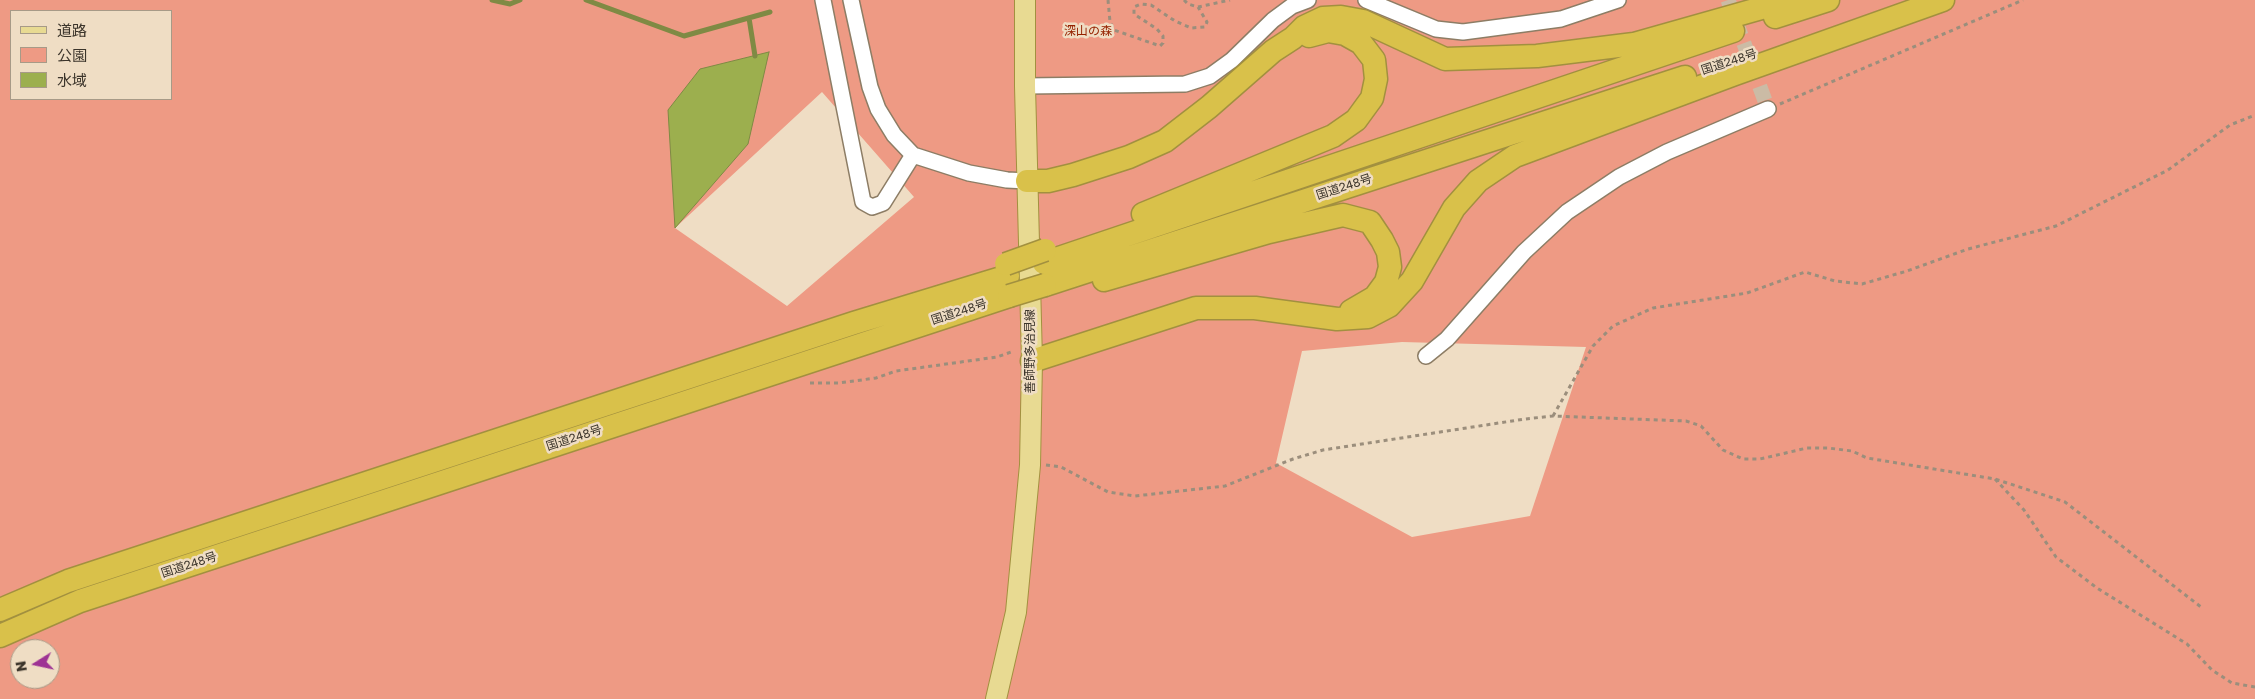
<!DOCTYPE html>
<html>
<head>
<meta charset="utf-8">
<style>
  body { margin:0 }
  #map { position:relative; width:2255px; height:699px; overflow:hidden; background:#efddc4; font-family:"Golos Text","Noto Sans JP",sans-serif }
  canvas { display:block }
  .legend { position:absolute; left:10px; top:10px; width:162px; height:90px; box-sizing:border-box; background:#efddc4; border:1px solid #a79a87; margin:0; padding:6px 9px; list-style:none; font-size:15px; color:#3c352b }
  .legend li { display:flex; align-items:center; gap:10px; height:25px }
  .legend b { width:25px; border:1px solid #a79a87 }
  .north { position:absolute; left:10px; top:639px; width:50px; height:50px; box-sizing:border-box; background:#efddc4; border:1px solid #a79a87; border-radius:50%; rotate:260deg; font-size:14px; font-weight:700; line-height:20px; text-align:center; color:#3c352b }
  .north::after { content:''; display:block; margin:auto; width:18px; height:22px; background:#9e3394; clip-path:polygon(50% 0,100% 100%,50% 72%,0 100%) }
</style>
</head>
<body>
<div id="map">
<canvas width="2255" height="699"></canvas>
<ul class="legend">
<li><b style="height:6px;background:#e8da92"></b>道路</li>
<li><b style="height:14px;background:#ee9a84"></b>公園</li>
<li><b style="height:14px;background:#9caf4e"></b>水域</li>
</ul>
<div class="north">N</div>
</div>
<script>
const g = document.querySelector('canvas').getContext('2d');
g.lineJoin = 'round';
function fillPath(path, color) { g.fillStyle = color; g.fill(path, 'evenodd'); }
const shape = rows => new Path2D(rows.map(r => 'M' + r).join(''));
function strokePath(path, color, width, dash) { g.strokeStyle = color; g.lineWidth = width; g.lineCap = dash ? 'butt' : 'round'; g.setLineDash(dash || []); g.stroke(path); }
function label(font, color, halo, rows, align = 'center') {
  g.font = font + ' "Golos Text","Noto Sans JP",sans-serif'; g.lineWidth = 5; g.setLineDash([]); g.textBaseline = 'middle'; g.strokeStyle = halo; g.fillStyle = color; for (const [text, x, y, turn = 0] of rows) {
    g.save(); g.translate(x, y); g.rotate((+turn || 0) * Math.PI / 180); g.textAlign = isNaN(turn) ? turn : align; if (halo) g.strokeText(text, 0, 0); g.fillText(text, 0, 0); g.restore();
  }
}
const green = shape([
  [0,0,2255,0,2255,699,0,699],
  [11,11,171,11,171,99,11,99],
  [822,92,914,197,787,306,675,228],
  [1402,342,1586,347,1530,516,1412,537,1276,463,1302,351],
  [20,649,50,649,50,679,20,679]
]);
const water = shape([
  [769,52,748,144,675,228,668,110,700,69,769,52]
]);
const stream = shape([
  [492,0,510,4,520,0],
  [586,0,684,36,770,12],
  [749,18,755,56]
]);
const minorTunnel = shape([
  [1728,0,1768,109]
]);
const path = shape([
  [1108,0,1110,22,1114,30,1160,46,1163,43,1163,36,1157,29,1134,14,1134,7,1141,4,1151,5,1175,21,1191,28,1205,27,1207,22,1198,7],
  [1184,0,1188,4,1198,7,1230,0],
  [1780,104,2023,0],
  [810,383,839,383,876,378,896,371,997,357,1014,351],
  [1553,416,1593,346,1613,326,1653,308,1747,293,1805,272,1835,281,1862,284,1907,271,1968,249,2056,226,2168,170,2230,125,2255,115],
  [1046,465,1061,467,1108,492,1135,496,1225,486,1293,459,1323,450,1525,419,1553,416,1686,421,1701,426,1723,450,1743,459,1760,459,1807,448,1828,448,1852,451,1867,458,1995,479,2065,502,2201,607],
  [1995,479,2024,510,2056,557,2097,588,2187,644,2212,670,2232,683,2255,687]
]);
const minor = shape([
  [823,0,863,202,872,207,883,203,913,155],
  [851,0,870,87,878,109,894,135,913,155,969,173,1007,180,1027,181],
  [1366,0,1436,29,1463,32,1561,19,1618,0],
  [1025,86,1185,84,1210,76,1232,60,1273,20,1292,6,1308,0],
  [1426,356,1447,339,1524,252,1567,212,1619,177,1667,152,1768,109]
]);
const major = shape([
  [996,699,1016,612,1030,465,1032,361,1025,86,1025,0]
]);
const highway = shape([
  [1775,17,1828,0],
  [1027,181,1048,181,1073,175,1129,157,1165,141,1209,107,1273,51,1293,38,1304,27,1323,18,1341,17,1363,21,1445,59,1537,56,1634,44,1790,0],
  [1143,214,1333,136,1356,120,1372,98,1376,79,1374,60,1361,43,1345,34,1328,31,1309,36],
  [1044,263,1733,31],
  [1104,280,1269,232,1343,215,1370,222,1382,240,1388,252,1390,267,1386,282,1375,297,1351,311],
  [1045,285,1685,77],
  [1032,361,1196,308,1255,308,1337,319,1368,317,1389,306,1412,281,1454,208,1478,181,1515,156,1735,74,1943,0],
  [0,610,68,581,854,323,1008,276],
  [0,636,80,601,1009,296]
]);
const highwayBridge = shape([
  [1006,264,1045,250],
  [1009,296,1045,285]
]);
const parkNames = [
  ["深山の森",1088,31]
];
const streetNames = [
  ["国道248号",1729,62,-18],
  ["国道248号",1344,187,-18],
  ["国道248号",959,312,-18],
  ["善師野多治見線",1030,351,-90],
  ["国道248号",574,438,-18],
  ["国道248号",189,565,-18]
];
fillPath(green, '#ee9a84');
fillPath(water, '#9caf4e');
strokePath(water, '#7f8a44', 1);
strokePath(stream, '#7f8a44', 5);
strokePath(minorTunnel, '#cbbba5', 15, [15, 8]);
strokePath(minor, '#8d7d65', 18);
strokePath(major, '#a2903f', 22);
strokePath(highway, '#a2903f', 25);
strokePath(path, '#9b8e7c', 3, [4, 4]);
strokePath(minor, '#fff', 15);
strokePath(major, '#e8da92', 20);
strokePath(highway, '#d9c14a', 22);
strokePath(highwayBridge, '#a2903f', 25, []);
strokePath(highwayBridge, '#d9c14a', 22);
label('12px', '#952200', '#efddc4', parkNames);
label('12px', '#3c352b', '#efddc4', streetNames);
</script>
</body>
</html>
